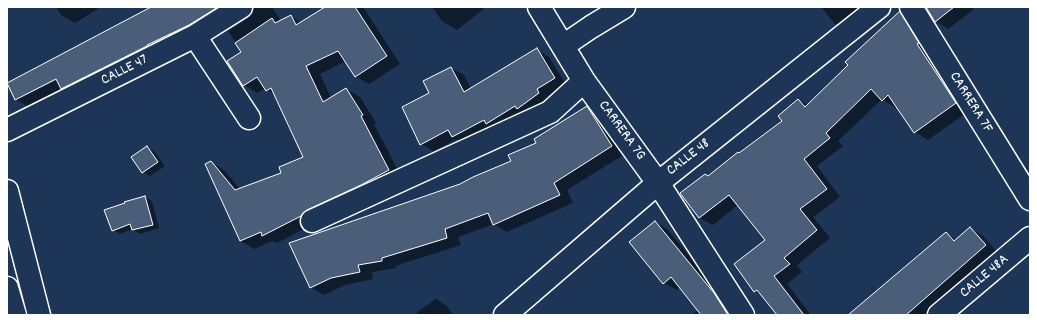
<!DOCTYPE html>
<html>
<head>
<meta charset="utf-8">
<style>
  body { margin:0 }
  #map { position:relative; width:1037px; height:322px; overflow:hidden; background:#1d3557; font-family:Dekko,sans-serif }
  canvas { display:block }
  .frame { position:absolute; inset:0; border:8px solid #fff; pointer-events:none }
</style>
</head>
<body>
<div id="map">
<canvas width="1037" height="322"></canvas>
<div class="frame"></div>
</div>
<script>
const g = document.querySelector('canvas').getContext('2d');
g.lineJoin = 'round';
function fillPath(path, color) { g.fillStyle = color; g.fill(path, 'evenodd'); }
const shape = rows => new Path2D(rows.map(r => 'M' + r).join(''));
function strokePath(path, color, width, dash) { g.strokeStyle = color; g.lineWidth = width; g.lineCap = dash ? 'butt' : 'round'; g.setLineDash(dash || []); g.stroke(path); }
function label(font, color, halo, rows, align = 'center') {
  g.font = font + ' Dekko,sans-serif'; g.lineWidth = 3.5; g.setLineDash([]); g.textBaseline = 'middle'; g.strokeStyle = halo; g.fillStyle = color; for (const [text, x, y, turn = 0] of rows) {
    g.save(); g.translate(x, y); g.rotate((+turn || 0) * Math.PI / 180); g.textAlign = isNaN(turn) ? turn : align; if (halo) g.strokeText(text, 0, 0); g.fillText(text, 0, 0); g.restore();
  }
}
const shadow = shape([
  [56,7,101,7,75,23,61,15],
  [147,7,243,7,29,107,15,99,148,10],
  [60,76,61,78,22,97,22,95],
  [254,7,272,7,281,21,291,16,302,23,327,7,363,7,400,64,369,84,355,76,346,61,320,74,331,98,346,89,360,97,376,123,374,124,402,178,277,243,272,241,254,249,241,241,211,162,224,170,241,190,282,174,305,157,276,95,267,90,266,88,257,93,244,85,242,52,228,31,249,18,253,13],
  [432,7,482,7,484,9,457,30,442,21],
  [821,7,857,7,865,17,847,31,834,23],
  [927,7,972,7,974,9,948,29,936,21],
  [900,12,913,20,969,111,928,140,915,132,897,107,896,108,882,99,838,141,843,146,817,166,840,197,813,217,830,238,797,265,802,272,787,284,811,315,778,315,762,295,755,291,766,240,738,205,713,225,699,218,709,177,784,122,799,100,808,105,849,65],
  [537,50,549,57,566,85,548,96,551,100,465,143,457,139,433,151,421,144,431,94,451,68,464,75,471,89],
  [587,107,601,115,625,154,567,190,573,203,507,232,494,224,458,237,461,245,395,266,396,268,372,272,373,279,345,285,324,295,310,287,460,185,512,162],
  [147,147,154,151,165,166,150,176,143,172],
  [145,197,152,201,159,228,140,234,132,229,120,234,113,230],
  [656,222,668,230,727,302,735,315,692,315,698,310,680,287,677,290,664,283],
  [970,228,983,236,998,253,927,314,928,315,859,315,946,233,957,240],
  [436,299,447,306,453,315,419,315,417,312]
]);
const building = shape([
  [151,7,218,7,189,25,147,45,147,46,61,89,56,79,15,100,7,83,151,7],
  [325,7,355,7,387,56,355,77,338,51,306,66,323,102,346,88,363,115,361,116,389,170,361,185,307,210,301,216,262,236,261,232,240,241,205,164,211,161,235,190,281,173,279,167,303,157,271,88,266,91,257,77,243,86,227,61,241,52,235,43,272,18,275,23,291,15,296,25,325,7],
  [926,7,954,7,935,22,926,7],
  [900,11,919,43,917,44,956,103,914,133,888,95,882,101,871,89,826,133,830,138,804,159,827,189,800,209,817,230,784,258,790,264,774,276,804,315,777,315,757,290,754,292,734,264,765,240,729,195,699,218,680,193,705,174,708,176,738,152,739,153,782,121,778,116,798,99,805,107,848,65,845,62,900,11],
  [537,48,555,78,537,89,539,93,517,109,515,106,486,124,484,120,452,137,448,130,420,145,402,107,429,93,423,81,451,67,464,92,537,48],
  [587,106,612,146,554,183,560,195,493,225,488,213,445,229,447,238,382,258,382,261,358,265,360,272,331,278,310,288,289,243,460,184,473,177,511,161,508,155,536,143,534,139,587,106],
  [147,146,158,162,142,173,131,157,147,146],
  [145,196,153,225,132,230,130,224,112,231,104,210,125,203,124,202,145,196],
  [655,221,714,293,728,315,701,315,671,277,663,284,629,242,655,221],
  [970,227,986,245,906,315,848,315,946,232,954,241,970,227]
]);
const street = shape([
  [539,7,584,81,658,183,743,315],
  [911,7,1030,199],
  [195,36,249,118],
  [563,46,591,27,624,7],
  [7,130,195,36,241,7],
  [312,221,550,112,584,81],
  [505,315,658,183,879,7],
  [939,315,1030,238]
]);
const secondary = shape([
  [7,191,39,315],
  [7,288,15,315]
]);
const streetNames = [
  ["CALLE 47",125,71,-27],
  ["CARRERA 7F",970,103,58],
  ["CARRERA 7G",621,131,54],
  ["CALLE 48",689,158,-38],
  ["CALLE 48A",985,277,-40]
];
fillPath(shadow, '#0007');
fillPath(building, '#4a5d79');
strokePath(building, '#fff', 1);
strokePath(street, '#fff', 25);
strokePath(secondary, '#fff', 25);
strokePath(street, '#1d3557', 22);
strokePath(secondary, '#1d3557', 22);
label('15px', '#fff', '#1d3557', streetNames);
</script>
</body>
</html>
